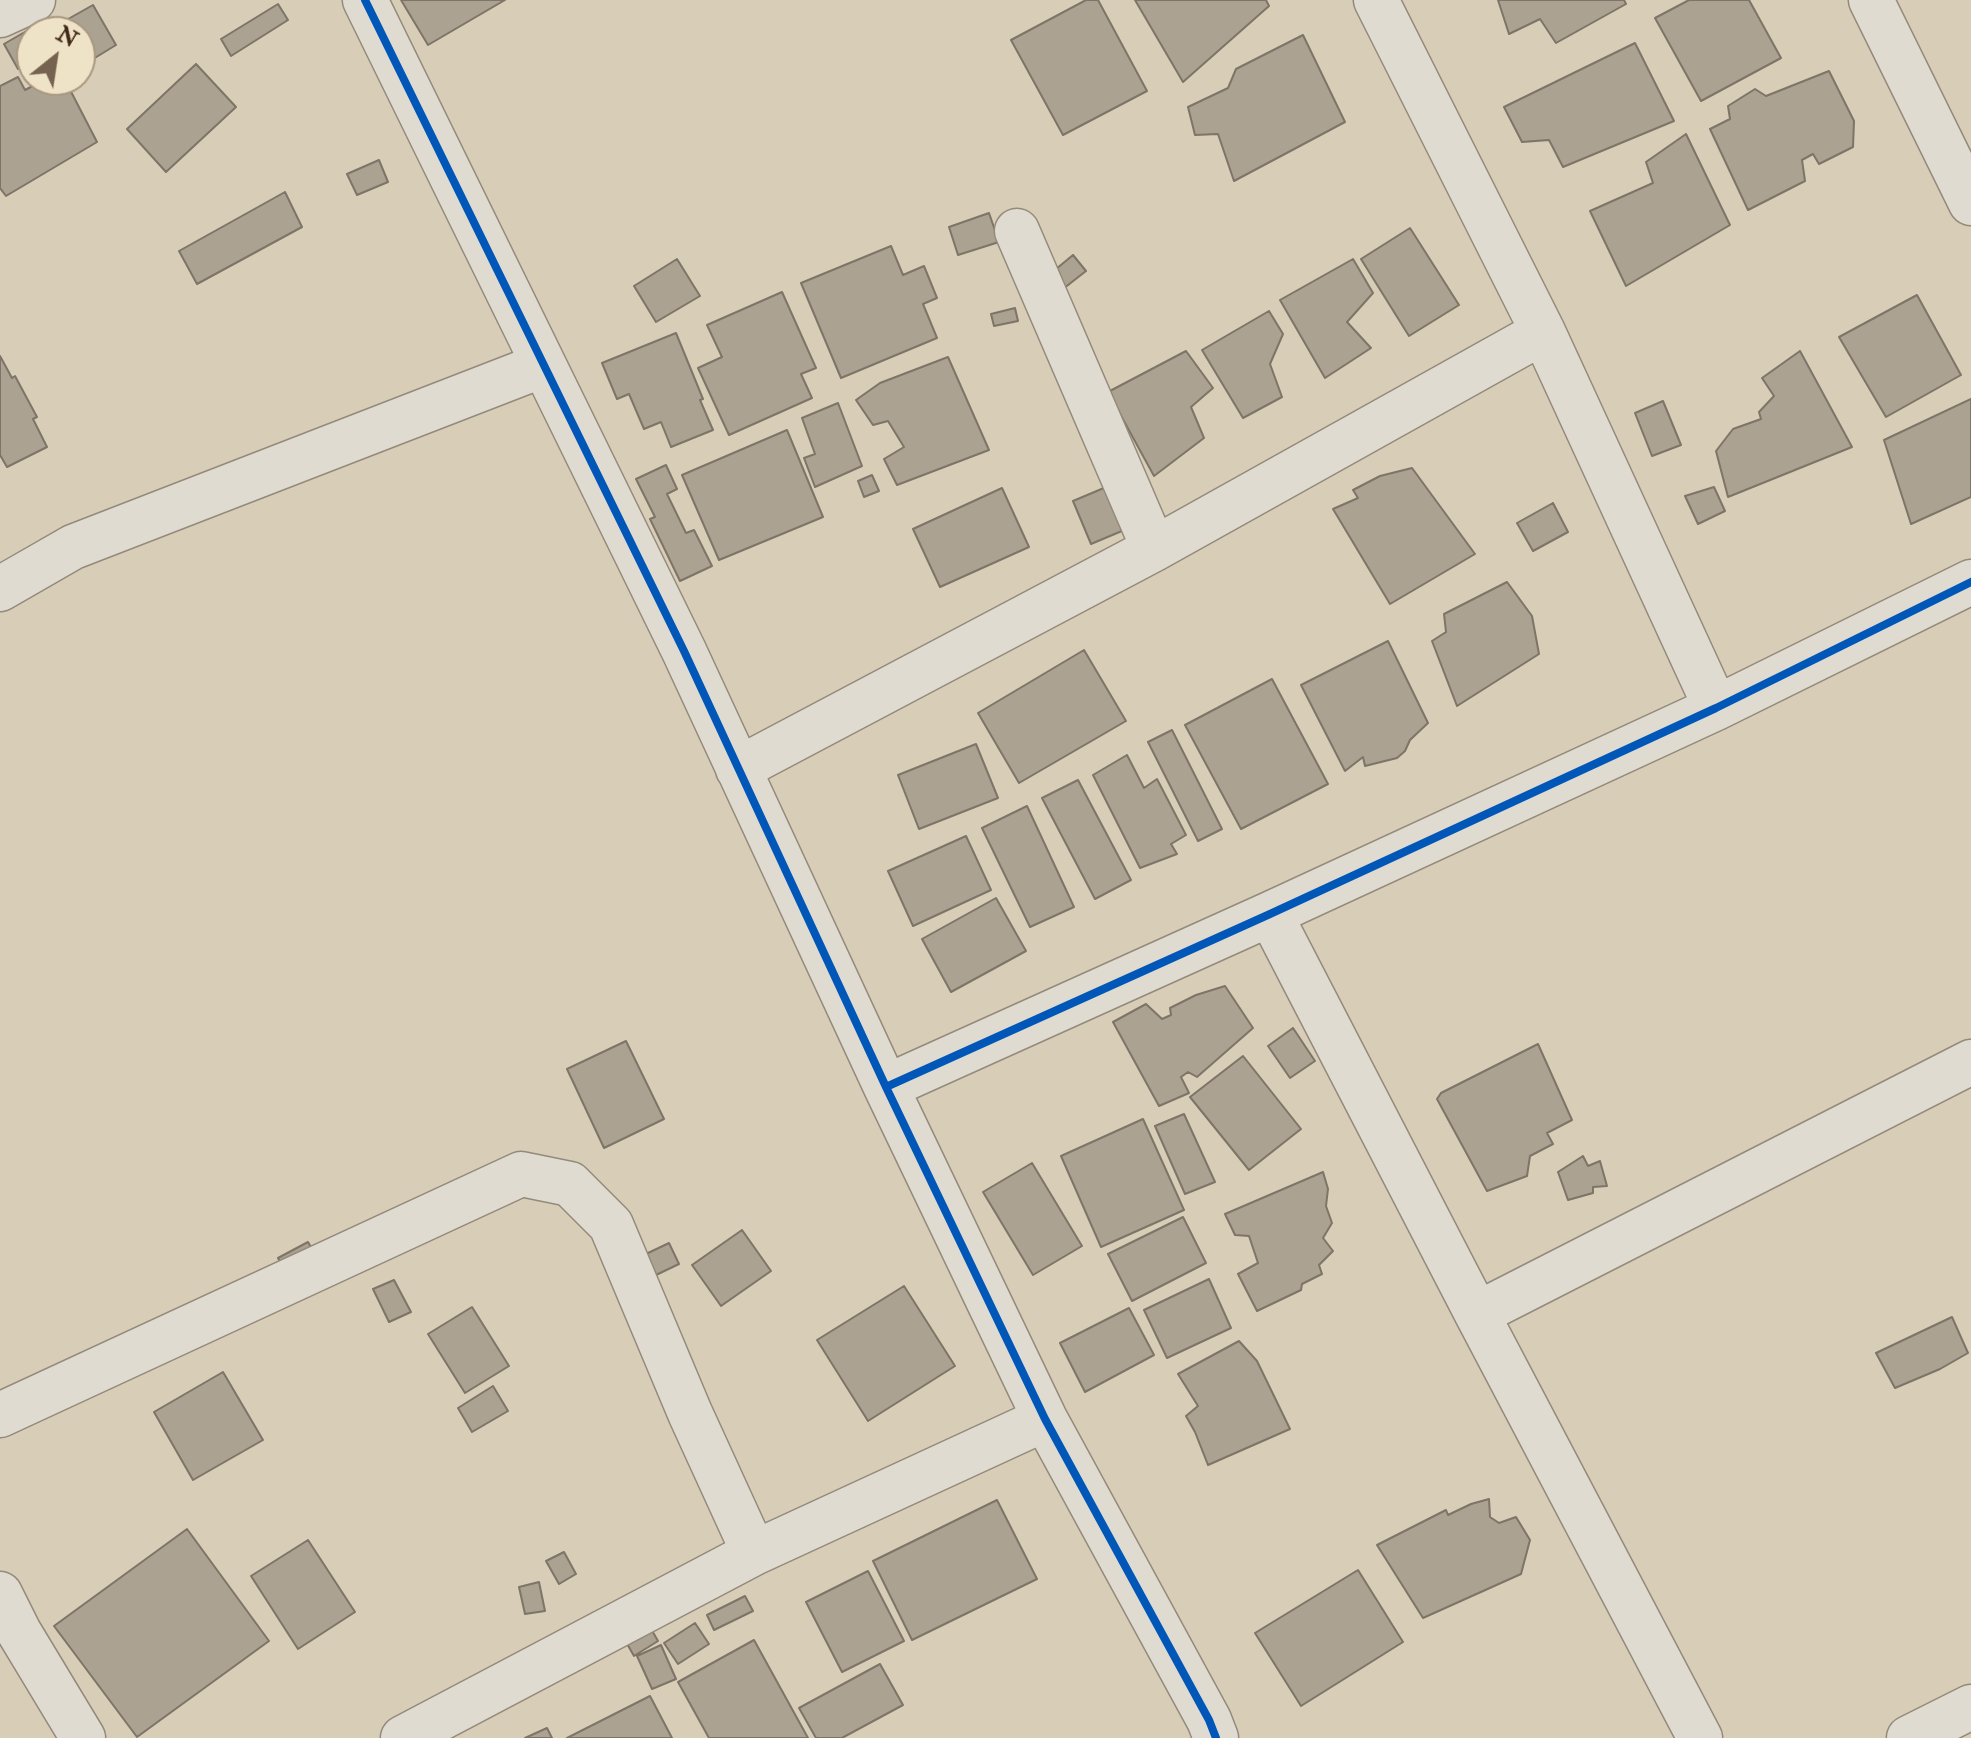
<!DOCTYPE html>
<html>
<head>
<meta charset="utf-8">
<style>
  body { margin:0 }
  #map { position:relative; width:1971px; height:1738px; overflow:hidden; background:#d8cdb6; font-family:"IM FELL Double Pica",serif }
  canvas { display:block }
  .north { position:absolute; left:16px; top:16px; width:80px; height:80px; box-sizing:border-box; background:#eee2c7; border:2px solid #a99881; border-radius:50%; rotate:30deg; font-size:22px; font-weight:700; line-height:32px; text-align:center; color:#422819 }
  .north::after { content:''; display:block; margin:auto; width:28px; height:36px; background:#766250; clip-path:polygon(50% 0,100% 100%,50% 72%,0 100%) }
</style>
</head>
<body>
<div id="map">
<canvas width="1971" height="1738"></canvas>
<div class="north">N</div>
</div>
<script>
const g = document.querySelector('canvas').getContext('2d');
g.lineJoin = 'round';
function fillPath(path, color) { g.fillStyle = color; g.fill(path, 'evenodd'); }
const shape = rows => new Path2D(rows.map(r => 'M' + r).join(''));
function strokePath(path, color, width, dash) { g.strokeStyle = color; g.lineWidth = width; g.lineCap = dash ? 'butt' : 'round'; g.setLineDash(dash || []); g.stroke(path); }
const building = shape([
  [401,0,505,0,428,45,401,0],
  [1086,0,1098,0,1147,91,1063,135,1011,40,1086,0],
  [1135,0,1266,0,1269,6,1183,82,1135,0],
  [1498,0,1624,0,1626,4,1556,43,1540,19,1509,34,1498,0],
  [1689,0,1749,0,1781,58,1701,101,1655,18,1689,0],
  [278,4,288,20,231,56,221,39,278,4],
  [93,5,116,45,80,67,80,32,45,32,93,5],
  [30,29,32,34,32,61,18,69,4,44,30,29],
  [1303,35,1345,122,1234,181,1218,134,1195,135,1188,107,1228,88,1236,69,1303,35],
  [1635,43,1674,121,1563,167,1549,140,1522,142,1504,107,1635,43],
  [196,64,236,107,166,172,127,129,196,64],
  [1829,71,1854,121,1853,147,1819,164,1813,154,1802,160,1805,181,1748,210,1710,129,1730,119,1728,106,1755,89,1766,96,1829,71],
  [18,77,25,90,44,80,65,80,97,142,6,196,0,188,0,86,18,77],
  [1686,134,1730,225,1626,286,1590,211,1653,183,1646,162,1686,134],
  [379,160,388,182,357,195,347,174,379,160],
  [285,192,302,227,197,284,179,251,285,192],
  [989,213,999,242,958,255,949,227,989,213],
  [1410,228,1459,305,1409,336,1361,259,1410,228],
  [891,246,903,275,924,266,937,298,923,304,937,338,841,378,801,283,891,246],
  [1073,255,1086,271,1063,289,1050,274,1073,255],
  [677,259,700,296,656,322,634,286,677,259],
  [1353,259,1373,293,1347,322,1371,348,1325,378,1280,300,1353,259],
  [782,292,816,368,801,374,812,398,729,435,698,368,722,357,707,325,782,292],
  [1917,295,1961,375,1886,417,1839,337,1917,295],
  [1015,308,1018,321,994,326,991,314,1015,308],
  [1269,311,1283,334,1270,364,1282,397,1243,418,1202,350,1269,311],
  [676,333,703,399,700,400,713,430,671,447,661,422,644,429,629,394,617,399,602,363,676,333],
  [1186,351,1213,388,1191,407,1204,438,1154,476,1108,392,1186,351],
  [1800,351,1852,447,1728,497,1716,451,1733,429,1761,419,1759,412,1774,396,1762,378,1800,351],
  [0,356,12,378,15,376,37,417,33,419,47,447,7,467,0,455,0,356],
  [948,357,989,450,897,485,884,459,904,447,888,421,873,425,856,400,880,383,948,357],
  [1971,399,1971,497,1911,524,1884,440,1971,399],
  [1663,401,1681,445,1652,456,1635,413,1663,401],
  [838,403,862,466,815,487,804,458,815,454,802,418,838,403],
  [787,430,823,517,719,560,682,475,787,430],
  [666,465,677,489,667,494,686,533,694,530,712,566,680,581,650,519,655,517,636,479,666,465],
  [1412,468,1475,554,1390,604,1333,509,1358,498,1353,490,1380,476,1412,468],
  [872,475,879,491,864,497,858,481,872,475],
  [1111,485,1129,528,1091,544,1073,501,1111,485],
  [1714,487,1725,511,1698,524,1685,496,1714,487],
  [1002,488,1029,547,940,587,913,529,1002,488],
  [1553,503,1568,532,1533,551,1517,523,1553,503],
  [1507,582,1532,616,1539,654,1457,706,1432,641,1446,632,1444,614,1507,582],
  [1388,641,1428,723,1410,740,1405,751,1397,758,1365,766,1363,757,1345,771,1301,685,1388,641],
  [1084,650,1126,721,1019,783,978,713,1084,650],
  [1272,679,1328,784,1241,829,1185,725,1272,679],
  [1172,730,1222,829,1198,841,1148,742,1172,730],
  [976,744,998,798,919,829,898,775,976,744],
  [1127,755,1144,788,1157,779,1186,835,1171,844,1177,854,1140,868,1093,775,1127,755],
  [1078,780,1131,880,1095,899,1042,798,1078,780],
  [1027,806,1074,907,1030,927,982,828,1027,806],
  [966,836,991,890,913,926,888,871,966,836],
  [996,898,1026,951,951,992,922,939,996,898],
  [1225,986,1253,1028,1197,1077,1188,1072,1181,1077,1189,1093,1159,1106,1113,1022,1146,1004,1162,1019,1171,1015,1170,1008,1196,995,1225,986],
  [1293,1028,1315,1061,1290,1078,1268,1046,1293,1028],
  [626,1041,664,1119,604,1148,567,1069,626,1041],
  [1538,1044,1572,1120,1547,1133,1553,1144,1530,1156,1527,1176,1487,1191,1437,1099,1441,1093,1538,1044],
  [1243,1056,1301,1129,1249,1170,1190,1097,1243,1056],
  [1184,1114,1215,1182,1185,1194,1155,1126,1184,1114],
  [1143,1119,1184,1210,1101,1247,1061,1156,1143,1119],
  [1583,1156,1588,1166,1600,1161,1607,1186,1593,1187,1593,1193,1568,1200,1558,1172,1583,1156],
  [1032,1163,1082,1246,1033,1275,983,1192,1032,1163],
  [1323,1172,1328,1189,1326,1206,1332,1223,1323,1238,1333,1251,1319,1265,1322,1274,1302,1284,1301,1290,1257,1311,1238,1274,1258,1263,1249,1236,1235,1235,1225,1214,1323,1172],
  [1183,1217,1206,1263,1132,1301,1108,1254,1183,1217],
  [742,1230,771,1271,721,1306,692,1265,742,1230],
  [308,1242,314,1252,285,1270,278,1258,308,1242],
  [669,1243,679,1264,656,1275,646,1254,669,1243],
  [1209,1279,1231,1328,1167,1358,1144,1310,1209,1279],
  [394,1280,411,1312,389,1322,373,1289,394,1280],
  [904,1286,955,1366,868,1421,817,1340,904,1286],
  [472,1307,509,1366,465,1393,428,1334,472,1307],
  [1129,1308,1154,1355,1085,1392,1060,1343,1129,1308],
  [1952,1317,1968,1353,1940,1369,1895,1388,1876,1353,1952,1317],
  [1239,1341,1257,1361,1290,1429,1208,1465,1195,1432,1186,1416,1198,1406,1178,1374,1239,1341],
  [223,1372,263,1440,193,1480,154,1412,223,1372],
  [493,1386,508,1411,472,1432,458,1408,493,1386],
  [1489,1499,1490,1517,1499,1523,1516,1517,1530,1540,1521,1574,1423,1618,1377,1545,1446,1510,1448,1515,1471,1504,1489,1499],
  [997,1500,1037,1579,912,1640,873,1561,997,1500],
  [187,1529,269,1641,137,1737,54,1626,187,1529],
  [308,1540,355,1612,298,1649,251,1576,308,1540],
  [564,1552,576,1574,559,1584,546,1561,564,1552],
  [1358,1570,1403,1642,1301,1706,1255,1633,1358,1570],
  [868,1571,904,1641,842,1672,806,1602,868,1571],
  [539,1582,545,1611,525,1614,519,1587,539,1582],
  [745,1596,753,1611,714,1630,707,1615,745,1596],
  [695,1623,709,1644,678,1664,664,1643,695,1623],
  [650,1627,658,1641,634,1656,626,1642,650,1627],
  [754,1640,808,1738,709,1738,678,1682,754,1640],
  [661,1645,676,1679,652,1689,637,1656,661,1645],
  [880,1664,903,1705,842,1738,816,1738,799,1708,880,1664],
  [650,1696,672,1738,567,1738,650,1696],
  [547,1728,552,1738,525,1738,547,1728]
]);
const minor = shape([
  [365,0,684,651,886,1087,1045,1419,1209,1720,1216,1738],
  [1376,0,1543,332,1716,708],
  [1871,0,1971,203],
  [0,15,33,0],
  [1017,231,1154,549],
  [0,589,73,547,543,365],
  [738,769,1154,549,1543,332],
  [1270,914,1477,1314,1700,1738],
  [886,1087,1270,914,1716,708,1971,582],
  [1477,1314,1971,1062],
  [0,1415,521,1174,570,1184,611,1225,690,1413,754,1553],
  [0,1594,19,1632,83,1738],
  [403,1738,754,1553,1045,1419],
  [1909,1738,1971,1707]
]);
const cycleway = shape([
  [365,0,684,651,886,1087,1045,1419,1209,1720,1216,1738],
  [886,1087,1270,914,1716,708,1971,582]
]);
fillPath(building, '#aba292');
strokePath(building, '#7e7467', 2);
strokePath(minor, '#948a7c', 47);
strokePath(minor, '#e0dbd0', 44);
strokePath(cycleway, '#0057b8', 8);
</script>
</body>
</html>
